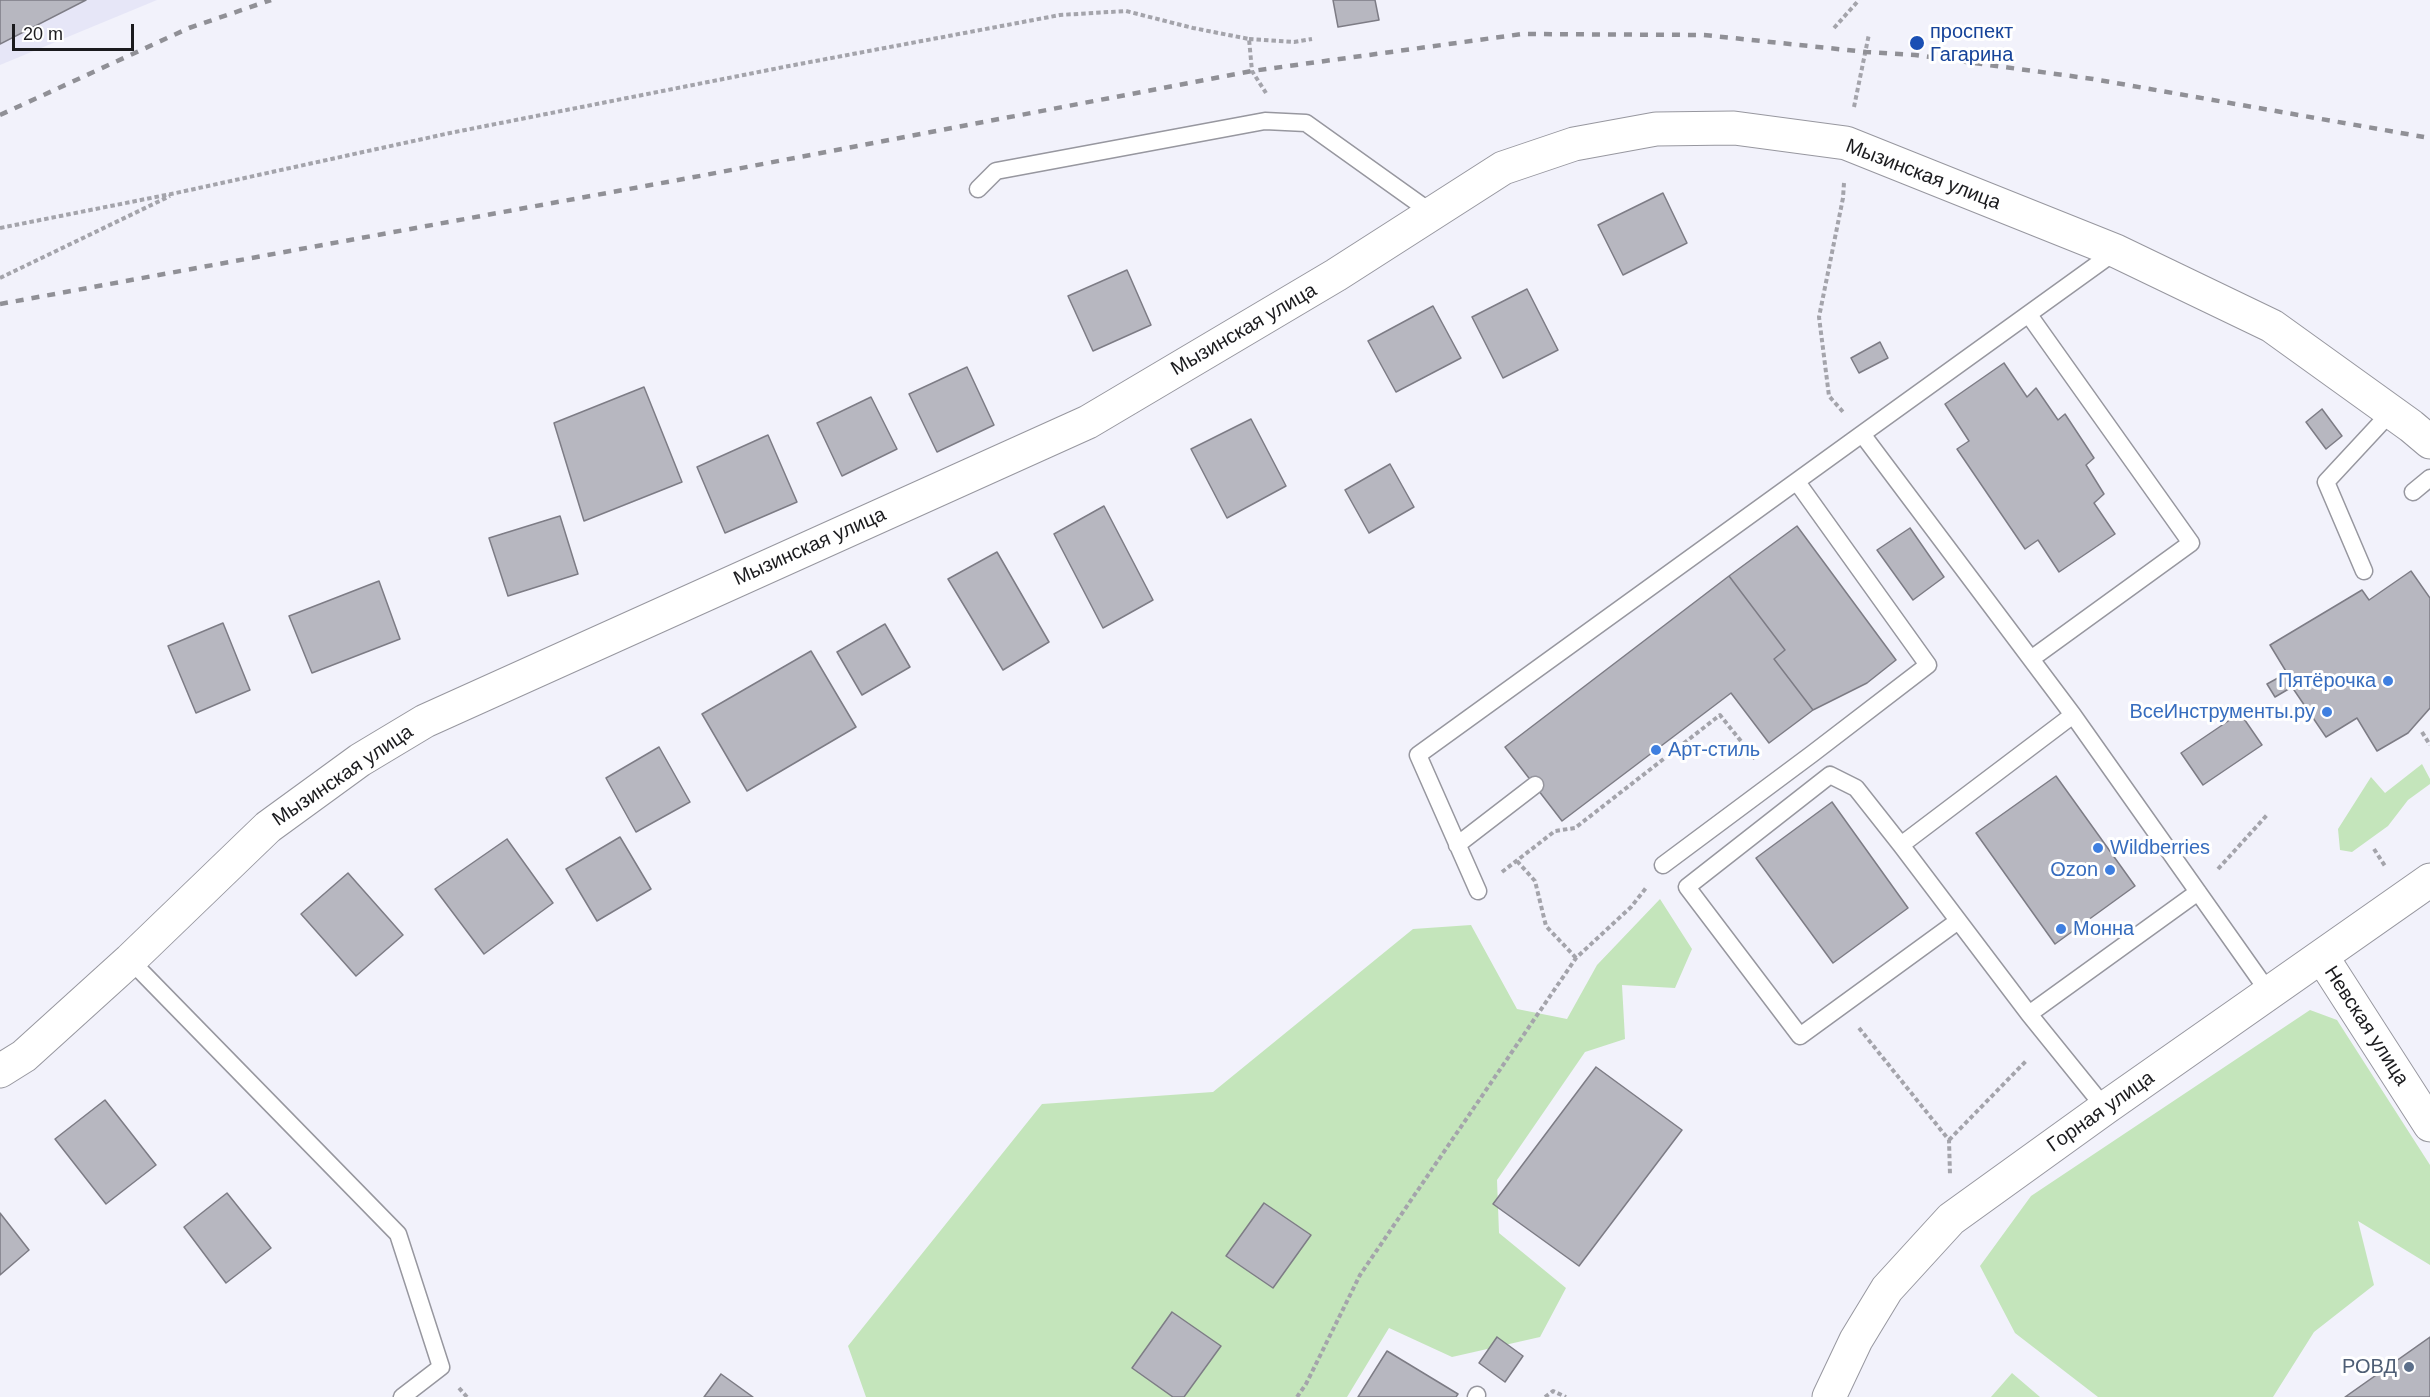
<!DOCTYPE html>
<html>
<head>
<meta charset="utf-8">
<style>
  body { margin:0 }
  #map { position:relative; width:2430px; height:1397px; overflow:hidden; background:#f2f2fb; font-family:Arial,sans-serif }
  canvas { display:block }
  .scale { position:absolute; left:12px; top:24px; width:122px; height:27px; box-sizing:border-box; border:3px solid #1b1b1e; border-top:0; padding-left:8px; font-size:18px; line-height:21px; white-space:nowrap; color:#1b1b1e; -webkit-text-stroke:4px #fff; paint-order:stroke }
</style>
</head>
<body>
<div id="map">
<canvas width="2430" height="1397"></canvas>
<div class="scale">20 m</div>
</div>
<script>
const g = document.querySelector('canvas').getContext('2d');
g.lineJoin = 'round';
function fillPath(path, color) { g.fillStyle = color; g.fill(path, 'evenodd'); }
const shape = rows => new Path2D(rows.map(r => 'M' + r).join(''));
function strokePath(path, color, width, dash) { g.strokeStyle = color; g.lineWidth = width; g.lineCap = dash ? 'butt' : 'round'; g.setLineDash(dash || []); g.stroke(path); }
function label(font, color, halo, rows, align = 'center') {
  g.font = font + ' Arial,sans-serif'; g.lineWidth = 6; g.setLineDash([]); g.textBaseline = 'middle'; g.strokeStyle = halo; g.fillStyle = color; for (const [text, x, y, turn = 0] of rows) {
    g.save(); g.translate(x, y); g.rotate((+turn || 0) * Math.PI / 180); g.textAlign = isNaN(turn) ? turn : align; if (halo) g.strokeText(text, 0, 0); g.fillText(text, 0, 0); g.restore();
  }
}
const built = shape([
  [0,0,157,0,0,65]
]);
const green = shape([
  [2422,764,2430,779,2430,784,2408,800,2388,826,2352,852,2340,850,2338,829,2371,777,2385,793],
  [1660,899,1692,949,1675,988,1622,985,1625,1039,1585,1052,1497,1180,1499,1233,1566,1288,1540,1337,1452,1357,1389,1328,1347,1397,866,1397,848,1346,1042,1104,1213,1092,1413,929,1471,925,1517,1009,1567,1019,1597,965],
  [2310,1010,2337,1020,2430,1165,2430,1265,2358,1221,2374,1285,2314,1332,2273,1397,2098,1397,2015,1333,1980,1266,2031,1196],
  [2012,1373,2040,1397,1991,1397]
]);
const building = shape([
  [0,0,86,0,0,44,0,0],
  [1333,0,1375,0,1379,20,1338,27,1333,0],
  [1663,193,1687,243,1623,275,1598,225,1663,193],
  [1127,270,1151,325,1093,351,1068,296,1127,270],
  [1527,289,1558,350,1503,378,1472,317,1527,289],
  [1433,306,1461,358,1396,392,1368,341,1433,306],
  [1880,342,1888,358,1859,373,1851,358,1880,342],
  [2004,363,2027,397,2036,388,2058,420,2065,414,2094,458,2086,465,2104,494,2094,503,2115,534,2059,572,2038,540,2025,549,1957,449,1969,441,1945,404,2004,363],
  [967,367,994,425,937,452,909,394,967,367],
  [644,387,682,482,584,521,554,423,644,387],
  [871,397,897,449,842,476,817,423,871,397],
  [2322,409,2342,436,2326,449,2306,422,2322,409],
  [1251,419,1286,486,1227,518,1191,449,1251,419],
  [768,435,797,502,725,533,697,467,768,435],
  [1390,464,1414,507,1369,533,1345,490,1390,464],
  [1104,506,1153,600,1103,628,1054,534,1104,506],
  [560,516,578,574,508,596,489,538,560,516],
  [1797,526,1896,660,1867,683,1813,710,1774,659,1785,650,1729,576,1797,526],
  [1910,528,1944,577,1913,600,1877,550,1910,528],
  [997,552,1049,642,1003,670,948,579,997,552],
  [2411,571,2430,598,2430,708,2408,733,2377,751,2357,718,2326,737,2292,687,2275,697,2267,684,2287,673,2270,645,2362,590,2369,600,2411,571],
  [1729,576,1785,650,1774,659,1813,710,1769,743,1731,693,1562,821,1505,747,1729,576],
  [379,581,400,639,312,673,289,616,379,581],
  [223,623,250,690,196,713,168,646,223,623],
  [885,624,910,667,862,695,837,652,885,624],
  [811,651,856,727,747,791,702,714,811,651],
  [2240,713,2262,745,2203,785,2181,753,2240,713],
  [659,747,690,802,636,832,606,778,659,747],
  [2056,776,2135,886,2055,944,1976,833,2056,776],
  [1832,802,1908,908,1833,963,1756,858,1832,802],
  [620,837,651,889,597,921,566,869,620,837],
  [507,839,553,903,484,954,435,889,507,839],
  [348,873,403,935,356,976,301,914,348,873],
  [1596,1067,1682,1130,1579,1266,1493,1204,1596,1067],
  [105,1100,156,1165,106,1204,55,1139,105,1100],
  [227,1193,271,1248,226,1283,184,1227,227,1193],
  [1264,1203,1311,1235,1273,1288,1226,1256,1264,1203],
  [0,1213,29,1250,0,1275,0,1213],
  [1172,1312,1221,1346,1184,1397,1173,1397,1132,1368,1172,1312],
  [1497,1337,1523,1356,1505,1382,1479,1363,1497,1337],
  [2430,1337,2430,1397,2345,1397,2430,1337],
  [1387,1351,1458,1394,1456,1397,1358,1397,1387,1351],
  [721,1374,753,1397,704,1397,721,1374]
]);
const path = shape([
  [1834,28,1859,0],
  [1249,39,1294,42,1312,39],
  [1854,107,1869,34],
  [1844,183,1843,198,1819,317,1829,396,1844,413],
  [0,228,176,193,450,133,789,66,1060,15,1126,11,1193,28,1249,39,1252,71,1266,93],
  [0,278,170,196],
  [2422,732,2430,745],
  [2374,849,2385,866],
  [1517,861,1535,881,1546,926,1576,958],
  [2218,869,2267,815],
  [1502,872,1555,831,1575,828,1720,715,1756,760],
  [1859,1028,1949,1140,1950,1175],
  [1949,1140,2027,1060],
  [459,1388,467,1397],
  [1297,1397,1306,1384,1360,1275,1576,958,1631,907,1646,888],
  [1545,1397,1553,1391,1566,1397]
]);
const lane = shape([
  [978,189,996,171,1265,121,1306,123,1432,213],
  [2116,251,1862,434,2073,715,2270,994],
  [2029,315,2191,543,2031,659],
  [2413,492,2430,478],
  [2364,571,2326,482,2391,412],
  [1457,845,1535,785],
  [1901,845,2073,715],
  [1663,865,1812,754,1928,665,1797,482],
  [1478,891,1418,755,1862,434],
  [1958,921,1800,1036,1687,887,1830,775,1856,788,1901,845,2029,1014,2105,1108],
  [130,960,398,1234,441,1367,402,1397],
  [2029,1014,2198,892],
  [1476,1397,1477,1395]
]);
const street = shape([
  [2322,957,2430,1125],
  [0,1071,24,1056,130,960,268,827,360,760,425,721,1088,422,1336,275,1503,168,1574,144,1656,129,1734,128,1846,143,2116,251,2272,326,2411,426,2430,442]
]);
const secondary = shape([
  [1829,1397,1856,1340,1887,1289,1951,1219,2105,1108,2430,880]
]);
const rail = shape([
  [0,115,189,28,271,0],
  [0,304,689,178,1252,71,1522,34,1704,35,1866,52,1915,55,2093,79,2424,137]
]);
const markers = [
  [1917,43,8,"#1a4fb4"],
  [2388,681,6,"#3f7fe0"],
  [2327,712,6,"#3f7fe0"],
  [1656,750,6,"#3f7fe0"],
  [2098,848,6,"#3f7fe0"],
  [2110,870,6,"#3f7fe0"],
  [2061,929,6,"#3f7fe0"],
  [2409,1367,6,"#5c6f8a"]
];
const transitNames = [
  ["проспект",1930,32],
  ["Гагарина",1930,55]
];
const streetNames = [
  ["Мызинская улица",1923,175,21],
  ["Мызинская улица",1244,330,-30],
  ["Мызинская улица",810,547,-24],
  ["Мызинская улица",343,776,-34],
  ["Невская улица",2366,1026,57],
  ["Горная улица",2101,1112,-35]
];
const shopNames = [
  ["Пятёрочка",2376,681],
  ["ВсеИнструменты.ру",2315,712],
  ["Арт-стиль",1668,750,"left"],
  ["Wildberries",2110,848,"left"],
  ["Ozon",2098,870],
  ["Монна",2073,929,"left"]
];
const serviceNames = [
  ["РОВД",2397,1367]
];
fillPath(built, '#e6e6f7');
fillPath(green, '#c4e5bb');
fillPath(building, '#b7b7c0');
strokePath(building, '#7d7c85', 1.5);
strokePath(lane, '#97979f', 19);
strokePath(street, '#97979f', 35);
strokePath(secondary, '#97979f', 35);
strokePath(path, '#a4a4ab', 4, [4.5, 3]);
strokePath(lane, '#fff', 16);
strokePath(street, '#fff', 33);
strokePath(secondary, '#fff', 33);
strokePath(rail, '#909096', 4.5, [8, 8]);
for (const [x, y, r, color] of markers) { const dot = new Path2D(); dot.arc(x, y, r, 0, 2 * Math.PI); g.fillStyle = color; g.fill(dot); strokePath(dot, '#fff', 2); }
label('20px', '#164399', '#fff', transitNames, 'left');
label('20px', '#1b1b1e', '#fff', streetNames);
label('20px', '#366cbe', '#fff', shopNames, 'right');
label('20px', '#4e5e75', '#fff', serviceNames, 'right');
</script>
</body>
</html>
